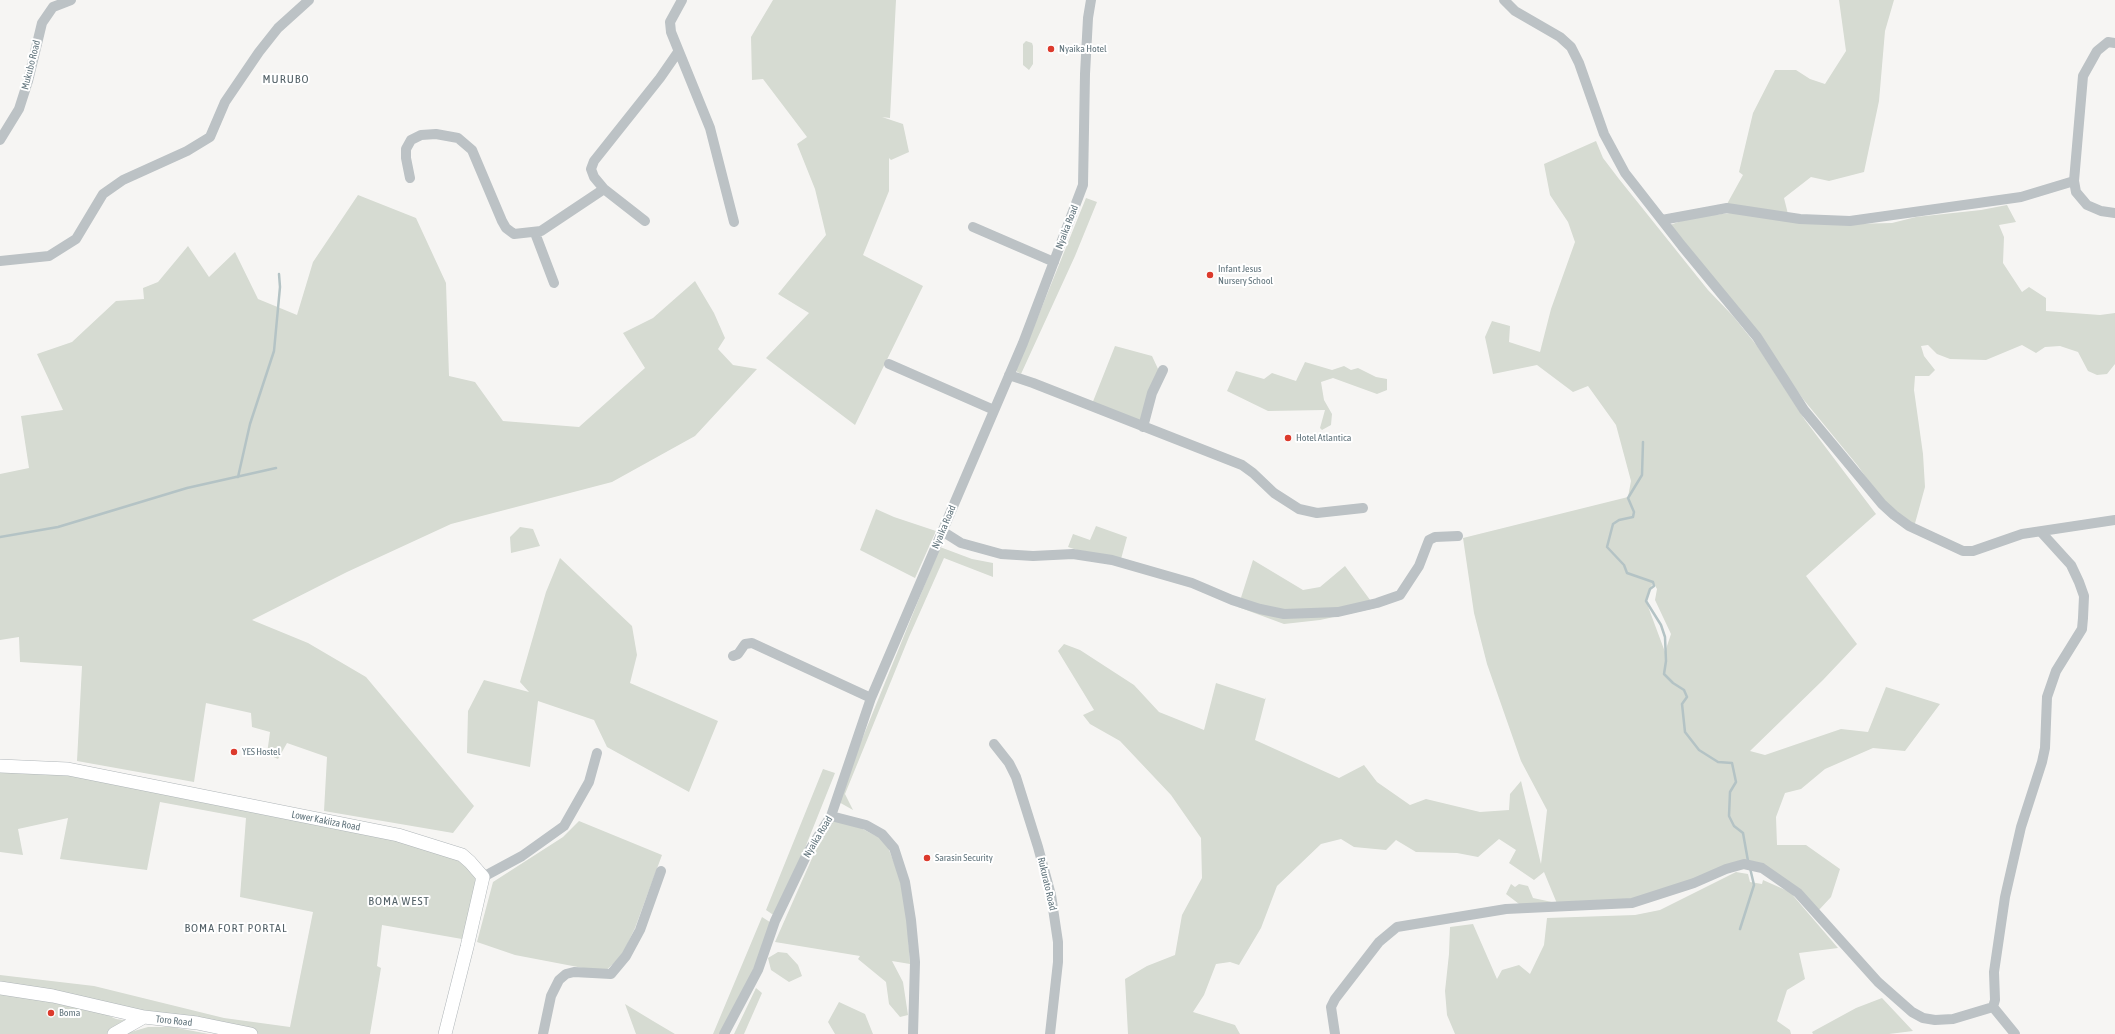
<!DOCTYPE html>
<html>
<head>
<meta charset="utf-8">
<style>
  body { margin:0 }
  canvas { display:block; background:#f6f5f3 }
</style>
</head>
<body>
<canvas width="2115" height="1034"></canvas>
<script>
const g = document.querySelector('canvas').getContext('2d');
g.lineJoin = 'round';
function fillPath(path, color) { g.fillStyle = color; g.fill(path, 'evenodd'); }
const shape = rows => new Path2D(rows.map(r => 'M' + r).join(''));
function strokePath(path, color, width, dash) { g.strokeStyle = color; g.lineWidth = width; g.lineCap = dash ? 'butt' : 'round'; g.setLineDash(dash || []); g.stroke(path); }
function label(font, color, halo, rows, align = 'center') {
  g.font = font + ' "Asap Condensed",sans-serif'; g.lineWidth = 4; g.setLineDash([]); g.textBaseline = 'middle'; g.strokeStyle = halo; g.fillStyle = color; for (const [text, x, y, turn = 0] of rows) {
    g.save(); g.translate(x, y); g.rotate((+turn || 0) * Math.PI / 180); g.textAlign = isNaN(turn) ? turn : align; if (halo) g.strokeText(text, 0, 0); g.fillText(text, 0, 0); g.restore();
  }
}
const green = shape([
  [773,0,896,0,890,118,882,117,903,124,909,152,891,160,889,158,889,191,863,255,923,286,855,425,766,358,809,313,778,294,826,235,815,189,797,144,807,137,763,79,752,80,751,37],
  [1839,0,1894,0,1885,31,1879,101,1864,172,1829,181,1811,177,1784,198,1788,214,1727,204,1743,175,1739,172,1753,113,1775,70,1796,70,1810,79,1825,84,1846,51],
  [1026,41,1032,43,1033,46,1033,64,1029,70,1023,65,1023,44],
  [1596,141,1603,158,1619,179,1708,290,1733,316,1758,347,1805,420,1876,514,1806,576,1857,644,1823,680,1750,751,1765,755,1841,729,1868,732,1886,687,1940,704,1905,751,1873,748,1825,769,1801,789,1785,793,1776,817,1777,845,1806,845,1840,869,1831,897,1818,911,1755,864,1627,907,1558,906,1544,872,1534,880,1509,863,1516,850,1499,839,1478,857,1457,853,1416,852,1396,840,1386,850,1354,847,1341,839,1321,844,1277,886,1261,928,1239,965,1230,962,1216,964,1204,995,1193,1012,1235,1025,1240,1034,1128,1034,1125,979,1147,966,1175,955,1182,915,1202,878,1201,838,1171,795,1120,741,1090,724,1083,715,1094,710,1058,651,1064,644,1080,650,1134,685,1159,712,1204,730,1216,683,1265,699,1266,697,1255,740,1339,778,1364,765,1377,782,1410,805,1426,799,1480,812,1509,810,1510,794,1521,781,1541,864,1547,810,1521,761,1487,664,1474,613,1463,538,1628,497,1631,481,1616,425,1588,386,1573,392,1537,365,1493,374,1485,337,1492,321,1510,326,1509,342,1540,352,1551,309,1575,242,1568,222,1550,195,1544,164],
  [1653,582,1657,589,1655,600,1671,634,1665,652,1646,601],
  [358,195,416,218,446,283,449,376,475,382,503,421,579,427,645,368,623,333,653,318,695,281,714,313,725,338,718,349,733,365,757,369,695,436,612,482,451,524,347,572,252,620,308,643,366,677,474,806,453,833,324,811,327,757,287,743,278,759,267,754,270,732,252,727,251,713,206,703,194,782,77,761,82,666,20,662,19,637,0,640,0,474,29,468,21,416,63,410,37,354,72,342,116,301,144,299,143,288,158,282,188,246,209,277,235,252,258,299,297,315,313,262],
  [1086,198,1097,202,1075,256,1021,374,1016,371],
  [2007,205,2016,222,1999,225,2004,237,2003,263,2022,292,2029,287,2046,298,2046,311,2100,315,2115,313,2115,364,2107,374,2097,375,2088,371,2078,352,2060,346,2045,347,2036,353,2022,345,1986,360,1950,359,1937,354,1928,345,1921,346,1924,356,1935,370,1929,376,1915,376,1914,390,1923,454,1925,487,1914,527,1885,505,1858,466,1803,399,1775,359,1667,226,1690,218,1730,213,1851,224,1892,223,1916,217,1981,210],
  [1115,346,1152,356,1159,371,1141,423,1092,404],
  [1305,362,1332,370,1344,366,1351,370,1358,368,1376,377,1387,379,1387,390,1377,394,1333,378,1321,382,1324,400,1332,414,1331,425,1322,430,1320,428,1325,410,1268,411,1227,391,1236,371,1264,379,1272,373,1296,381],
  [876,509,894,517,936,531,915,578,860,550],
  [1096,526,1127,537,1121,559,1162,578,1068,547,1073,534,1090,540],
  [520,527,533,529,540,546,511,553,510,537],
  [940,547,972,559,993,563,993,577,944,558,909,637,845,794,853,810,837,801],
  [560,558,632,626,637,655,630,683,718,721,689,792,607,747,594,720,538,701,530,767,467,753,468,711,484,680,529,692,520,682,546,592],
  [1253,560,1303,590,1320,587,1345,566,1376,608,1320,620,1284,624,1238,607],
  [0,769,78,774,396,837,457,858,468,865,475,878,475,892,462,939,382,925,377,966,381,968,370,1034,256,1034,0,983,0,975,94,986,224,1018,290,1027,313,912,240,897,246,818,160,802,147,870,60,859,68,818,18,829,23,855,0,852],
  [823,769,835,773,805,848,775,916,766,910],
  [832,813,876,836,884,837,905,891,910,964,892,961,903,982,908,1015,900,1017,889,1004,886,982,858,959,860,956,775,942],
  [579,821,662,855,635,928,621,957,604,972,515,955,477,942,493,882,563,837],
  [1736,872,1748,874,1750,882,1762,884,1763,880,1790,892,1838,948,1799,953,1805,979,1787,990,1777,1021,1790,1030,1791,1034,1455,1034,1447,1015,1445,991,1449,954,1450,927,1473,924,1497,979,1502,970,1519,965,1530,974,1544,945,1547,918,1635,915,1660,910],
  [1511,884,1515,887,1519,884,1528,886,1533,898,1552,902,1523,907,1506,894],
  [762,917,773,924,753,971,721,1034,713,1034],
  [778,952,787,953,798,965,802,976,789,982,771,970,768,958],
  [756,988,762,993,744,1034,734,1034],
  [0,991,90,1007,116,1019,136,1022,114,1034,0,1034],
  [1882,998,1913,1031,1889,1034,1813,1034,1812,1032,1856,1008],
  [839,1002,865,1014,873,1034,835,1034,828,1022],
  [625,1004,653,1021,675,1034,636,1034],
  [148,1027,172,1027,209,1034,124,1034]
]);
const stream = shape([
  [1643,442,1642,475,1628,498,1634,512,1633,517,1619,520,1613,524,1607,547,1624,565,1627,573,1653,582,1654,586,1650,589,1646,601,1661,625,1665,637,1666,661,1664,674,1673,683,1684,690,1687,697,1682,704,1685,732,1699,750,1718,762,1732,763,1736,782,1730,792,1729,816,1734,826,1743,833,1748,861],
  [238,477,250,424,274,351,280,287,279,274],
  [0,537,58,527,187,488,276,468],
  [1740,929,1754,885,1750,868]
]);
const minor = shape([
  [682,0,670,22,671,32,710,128,734,222],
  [1504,0,1515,11,1560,37,1571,47,1579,63,1604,134,1625,173,1682,246,1757,337,1804,410,1882,504,1894,515,1909,526,1963,551,1973,551,2022,534,2115,520],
  [2115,43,2108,42,2097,51,2083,76,2074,181,2076,192,2087,205,2101,211,2115,213],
  [0,140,19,109,28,81,42,23,53,7,71,0],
  [410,178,406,158,406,149,411,140,421,135,436,134,458,138,472,150,502,221,506,228,514,234,541,231,604,189],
  [1662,220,1727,208,1800,219,1850,221,2021,197,2074,181],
  [645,221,604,189,594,177,591,169,594,161,660,78,678,52],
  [973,227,1054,262],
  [535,233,554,283],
  [0,261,49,256,76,239,103,194,123,180,187,151,210,137,225,102,259,52,278,28,309,0],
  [889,364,994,410],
  [1009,375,1033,383,1242,465,1253,473,1274,493,1299,509,1317,513,1363,508],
  [1143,427,1152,393,1163,370],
  [942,531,961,543,1001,554,1033,556,1073,554,1112,560,1192,583,1232,600,1260,609,1284,614,1338,612,1377,603,1400,595,1419,566,1429,540,1435,537,1458,536],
  [733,656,738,654,745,644,752,643,871,698],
  [994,744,1009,763,1016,777,1038,847,1051,895,1058,942,1058,962,1050,1034],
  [831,816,866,825,882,834,894,848,905,882,911,920,915,962,913,1034],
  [483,877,522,856,564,826,589,782,597,753],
  [1993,1007,1995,1000,1994,972,2005,897,2021,827,2042,762,2045,748,2047,697,2056,671,2082,629,2083,618,2084,596,2079,582,2071,565,2041,532],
  [1993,1007,2015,1034],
  [543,1034,551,996,559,980,566,974,574,972,611,974,626,956,640,930,661,871],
  [724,1034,758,970,775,921,807,854,831,816,871,698,1023,343,1083,185,1085,74,1088,18,1091,0],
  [1335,1034,1331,1007,1335,999,1379,942,1397,927,1506,909,1632,903,1694,883,1726,869,1744,864,1762,868,1798,893,1878,982,1912,1012,1923,1018,1935,1020,1953,1019,1993,1007]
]);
const major = shape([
  [0,766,68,769,398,835,462,855,470,862,483,877,467,947,445,1034],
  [0,988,53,996,144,1017,197,1023,251,1034],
  [114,1034,144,1017]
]);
const markers = [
  [1051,49,4,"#dc3a2c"],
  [1210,275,4,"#dc3a2c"],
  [1288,438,4,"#dc3a2c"],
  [234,752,4,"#dc3a2c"],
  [927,858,4,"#dc3a2c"],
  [51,1013,4,"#dc3a2c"]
];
const poiNames = [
  ["Nyaika Hotel",1059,49],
  ["Infant Jesus",1218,269],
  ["Nursery School",1218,281],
  ["Hotel Atlantica",1296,438],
  ["YES Hostel",242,752],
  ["Sarasin Security",935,858],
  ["Boma",59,1013]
];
const streetNames = [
  ["Mukubo Road",31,65,-76],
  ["Nyaika Road",1067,227,-69],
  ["Nyaika Road",944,527,-67],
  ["Lower Kakiiza Road",326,821,11],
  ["Nyaika Road",818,837,-59],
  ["Rukurato Road",1047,884,77],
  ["Toro Road",174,1021,6]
];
const quarterNames = [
  ["MURUBO",286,79],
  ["BOMA WEST",399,901],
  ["BOMA FORT PORTAL",236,928]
];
fillPath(green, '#d6dbd2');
strokePath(stream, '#b4c3c5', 2.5);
strokePath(major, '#b0b6b9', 14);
strokePath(minor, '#bcc2c5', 10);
strokePath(major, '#fff', 13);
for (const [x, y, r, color] of markers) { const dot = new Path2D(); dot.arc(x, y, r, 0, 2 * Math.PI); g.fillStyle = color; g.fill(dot); strokePath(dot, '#fff', 1.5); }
label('10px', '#62757d', '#fff', poiNames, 'left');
label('10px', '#62757d', '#fff', streetNames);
g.letterSpacing = '1px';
label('12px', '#546268', '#fff', quarterNames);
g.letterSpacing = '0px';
</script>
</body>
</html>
